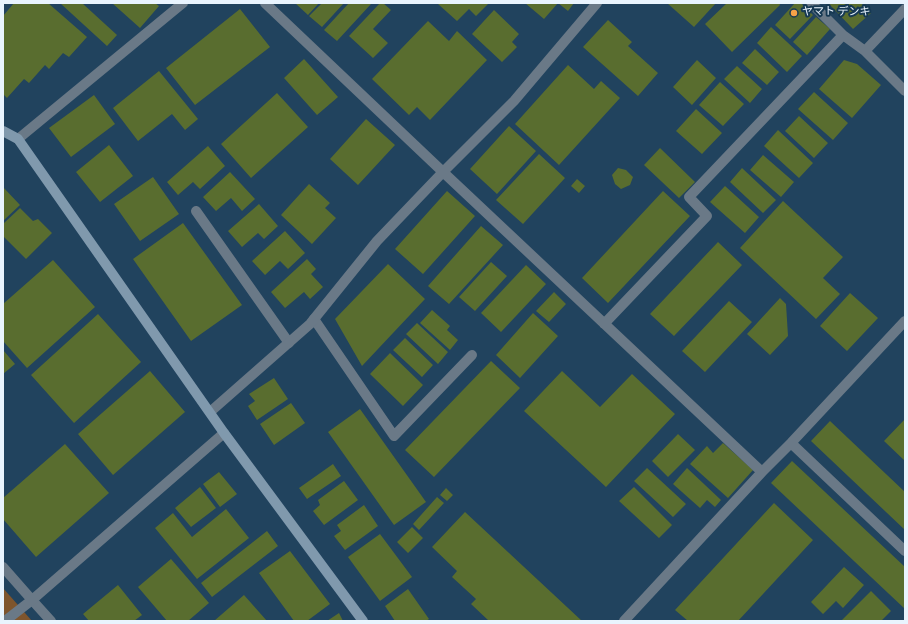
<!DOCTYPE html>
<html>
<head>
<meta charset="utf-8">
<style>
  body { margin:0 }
  #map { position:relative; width:908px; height:624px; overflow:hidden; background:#21435e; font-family:Overpass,sans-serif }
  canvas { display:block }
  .frame { position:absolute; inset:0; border:4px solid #e9f4fe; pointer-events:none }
</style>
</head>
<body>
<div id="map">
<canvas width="908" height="624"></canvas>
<div class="frame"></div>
</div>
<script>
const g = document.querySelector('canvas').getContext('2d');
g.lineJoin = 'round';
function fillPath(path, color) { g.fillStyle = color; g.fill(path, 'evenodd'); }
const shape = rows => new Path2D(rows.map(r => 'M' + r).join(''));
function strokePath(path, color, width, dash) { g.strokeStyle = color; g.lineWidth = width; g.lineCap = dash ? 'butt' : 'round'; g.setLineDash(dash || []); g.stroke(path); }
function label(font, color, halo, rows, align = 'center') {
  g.font = font + ' Overpass,"Noto Sans JP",sans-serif'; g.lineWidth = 4; g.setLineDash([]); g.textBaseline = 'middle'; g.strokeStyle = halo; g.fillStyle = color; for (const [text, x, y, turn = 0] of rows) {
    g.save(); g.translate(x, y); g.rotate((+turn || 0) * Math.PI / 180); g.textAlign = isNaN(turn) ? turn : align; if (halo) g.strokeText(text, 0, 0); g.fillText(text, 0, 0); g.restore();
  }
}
const green = shape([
  [3,588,32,621,3,621]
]);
const building = shape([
  [14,3,48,3,87,37,69,57,63,53,49,69,45,65,29,83,24,79,7,98,3,94,3,16],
  [60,3,82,3,117,35,107,46],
  [112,3,155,3,159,6,140,28],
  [295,3,319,3,308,15],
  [322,3,344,3,322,27,309,16],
  [349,3,371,4,337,41,324,30],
  [380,3,383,3,391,10,373,29,388,43,373,58,349,36],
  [438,3,489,3,476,16,469,9,457,21,438,4],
  [525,3,558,3,544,19],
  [558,3,574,3,568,11],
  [667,3,716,3,694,27],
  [727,3,779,3,780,5,732,52,705,24],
  [795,3,801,3,813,15,790,39,775,25],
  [828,3,861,3,871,13,853,29],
  [240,9,270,47,195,105,166,68],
  [494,10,519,34,512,42,517,47,502,62,472,34],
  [816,17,830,29,807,55,793,42],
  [608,20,632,42,628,46,658,73,638,96,583,47],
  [428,21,449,41,457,31,487,60,430,120,417,107,409,115,372,79],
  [771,27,802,56,787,72,757,43],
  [755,49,779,72,767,85,742,63],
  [304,59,338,97,317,115,284,78],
  [697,60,716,78,692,105,673,87],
  [844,60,857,64,881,85,852,118,819,89],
  [568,65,594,89,601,81,620,98,559,165,515,124],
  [737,66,762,89,750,103,724,79],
  [159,71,198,119,185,130,172,114,138,141,113,108],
  [720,82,744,104,723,126,699,105],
  [814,92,848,123,833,140,798,109],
  [277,93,308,127,251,178,221,144],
  [94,95,115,124,71,157,49,128],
  [696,109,722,133,702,154,676,131],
  [799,116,828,143,814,158,785,131],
  [366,119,395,145,358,185,330,159],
  [509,126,536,151,497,194,470,169],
  [778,130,813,163,799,178,764,146],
  [109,145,133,176,100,202,76,172],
  [208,146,225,166,200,189,193,182,178,195,167,182],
  [660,148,695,182,679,198,644,165],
  [539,154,565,178,523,224,496,200],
  [763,155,794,182,781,197,750,170],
  [618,168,626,170,633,177,630,185,621,189,615,184,612,175],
  [742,168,776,200,763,213,730,182],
  [230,172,255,199,242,211,231,198,216,211,203,197],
  [153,177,179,214,140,241,114,204],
  [577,179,585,186,579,193,571,186],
  [309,184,330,203,325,208,336,218,312,244,281,215],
  [725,186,759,217,745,233,710,202],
  [3,187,20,205,3,221],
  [447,191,475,216,423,274,395,249],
  [663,191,690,216,608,303,582,278],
  [783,201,843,257,823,278,840,294,816,319,740,248],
  [259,204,278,226,264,239,258,233,242,247,228,231],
  [20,208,33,221,38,219,52,233,26,259,3,236,3,224],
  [183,223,242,305,191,341,133,259],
  [481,226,503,245,449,304,428,286],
  [285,231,305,253,288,269,280,261,265,275,252,261],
  [718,242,742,265,674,336,650,314],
  [307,259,316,269,311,274,323,287,310,299,304,292,285,308,271,292],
  [53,260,95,307,27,368,3,341,3,304],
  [491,262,507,276,475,311,459,297],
  [388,264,425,299,362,366,335,319],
  [526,265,546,284,501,332,481,313],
  [554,292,566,304,549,322,536,311],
  [850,293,878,318,847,351,820,326],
  [780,298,786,304,788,336,770,355,747,334],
  [729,301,752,322,705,372,682,351],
  [432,310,450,326,447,330,458,340,450,350,420,323],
  [533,313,558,336,520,378,496,355],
  [98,314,141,362,74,423,31,375],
  [417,323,448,352,438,364,406,334],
  [405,338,433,365,422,377,393,350],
  [3,350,15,364,3,374],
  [390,353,423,385,403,406,370,374],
  [491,361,520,388,434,477,405,450],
  [150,371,185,412,113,475,78,434],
  [562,371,600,407,632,374,675,414,606,487,524,411],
  [274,378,288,399,257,420,248,406,255,401,249,394],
  [291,403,305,423,274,445,260,424],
  [360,409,426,502,394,525,328,432],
  [905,419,905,461,884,441],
  [830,421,905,492,905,530,811,441],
  [678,434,695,450,668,477,652,461],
  [723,443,753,470,728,498,690,464,707,446,713,453],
  [65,444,109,493,36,557,3,519,3,498],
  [792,461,905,567,905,609,771,483],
  [333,464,341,476,307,499,299,488],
  [647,468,686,504,673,517,634,481],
  [687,468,721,500,715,507,707,500,700,508,673,484],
  [219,472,237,494,220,507,203,484],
  [344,481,358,500,324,525,313,511,320,505,318,500],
  [200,487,216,508,191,527,175,508],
  [634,487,672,525,659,538,619,501],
  [446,488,453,495,447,501,440,495],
  [437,497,444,503,419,530,413,524],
  [774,503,813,540,738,621,688,621,675,610],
  [364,505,378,526,345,550,334,536,341,531,337,525],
  [226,509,249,538,197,579,155,528,173,513,192,537],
  [465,512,582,621,489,621,471,604,476,599,452,577,457,571,432,547],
  [412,527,423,538,408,553,397,542],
  [267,531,278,546,212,597,201,583],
  [380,534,412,577,380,601,348,557],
  [290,551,330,604,307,621,294,621,259,573],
  [171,559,209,603,188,621,167,621,138,587],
  [844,567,864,585,843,608,836,601,823,614,811,602],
  [118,585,142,615,134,621,89,621,83,614],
  [408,589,429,619,426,621,395,621,385,606],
  [871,591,891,611,881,621,841,621],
  [244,595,267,621,214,621],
  [339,613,343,621,327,621]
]);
const lane = shape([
  [196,211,289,343],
  [314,319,394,436,472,355],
  [32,600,51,621]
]);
const street = shape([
  [265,3,443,172,762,472],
  [811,3,843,35,865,51,905,91],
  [865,51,905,9],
  [18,139,183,3],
  [604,324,707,216,689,197,843,35],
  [210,412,310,324,377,241,443,172,514,101,597,3],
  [791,443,905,551],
  [3,567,32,600],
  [5,621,32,600,224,433],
  [624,621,762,472,791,443,905,321]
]);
const secondary = shape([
  [3,131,18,139,224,433,363,621]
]);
const markers = [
  [794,13,4,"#f6a248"]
];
const poiNames = [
  ["ヤマト デンキ",802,13]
];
fillPath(green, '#7e552d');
fillPath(building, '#596d2f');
strokePath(lane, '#6a7987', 10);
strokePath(street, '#6a7987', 10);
strokePath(secondary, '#8099ad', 10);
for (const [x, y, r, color] of markers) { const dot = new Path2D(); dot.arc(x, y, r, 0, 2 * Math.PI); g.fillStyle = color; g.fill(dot); strokePath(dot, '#163953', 1.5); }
label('11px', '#e9f4fe', '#163953', poiNames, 'left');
</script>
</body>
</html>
